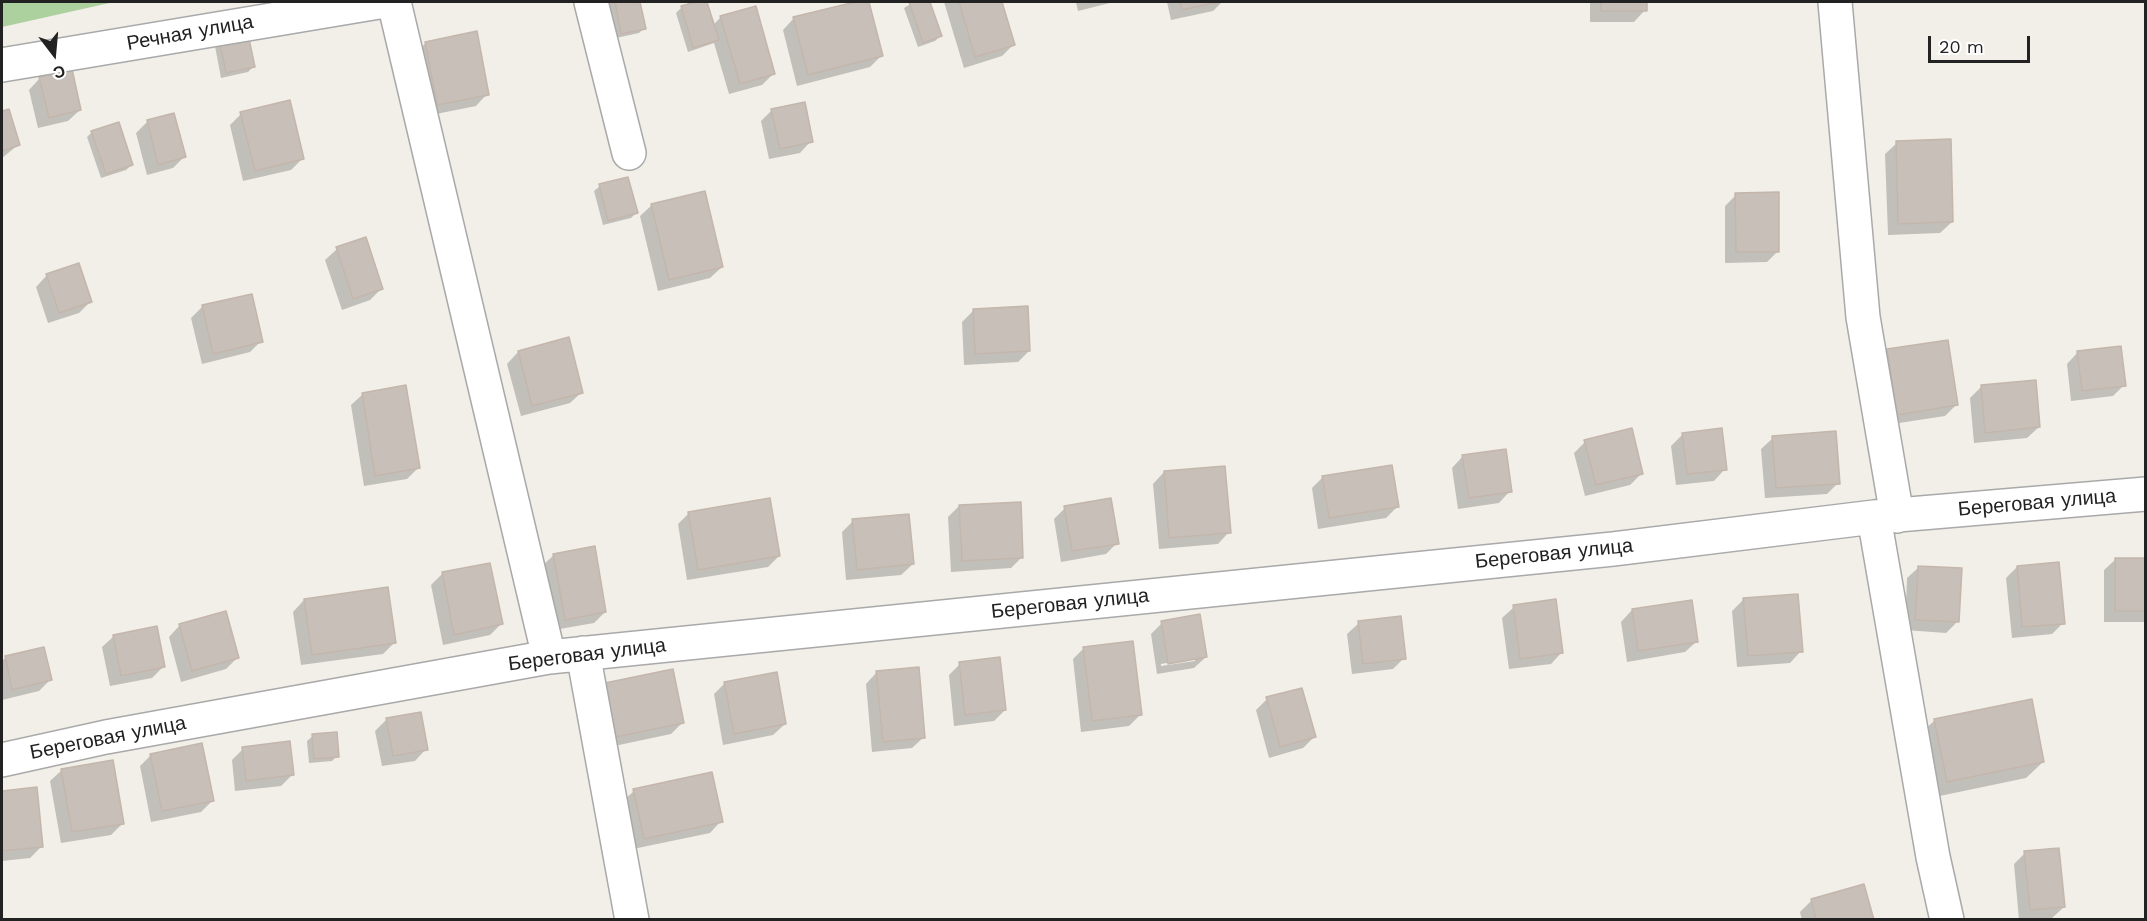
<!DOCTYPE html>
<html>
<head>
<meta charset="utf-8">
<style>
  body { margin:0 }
  #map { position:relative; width:2147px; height:921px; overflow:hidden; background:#f2efe9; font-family:"Work Sans",sans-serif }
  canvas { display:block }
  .frame { position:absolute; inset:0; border:3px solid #222; pointer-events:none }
  .north { position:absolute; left:24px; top:24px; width:60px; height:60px; -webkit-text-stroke:4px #fff; paint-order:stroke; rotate:164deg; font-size:16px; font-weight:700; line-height:24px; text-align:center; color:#222 }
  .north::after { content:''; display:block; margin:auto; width:21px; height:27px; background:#222; clip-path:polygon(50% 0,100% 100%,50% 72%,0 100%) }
  .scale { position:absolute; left:1928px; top:36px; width:102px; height:27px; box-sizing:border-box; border:3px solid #222; border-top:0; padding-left:8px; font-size:18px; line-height:21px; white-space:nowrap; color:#222; -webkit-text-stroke:4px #fff; paint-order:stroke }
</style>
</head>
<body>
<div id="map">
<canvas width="2147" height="921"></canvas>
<div class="frame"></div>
<div class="north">С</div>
<div class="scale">20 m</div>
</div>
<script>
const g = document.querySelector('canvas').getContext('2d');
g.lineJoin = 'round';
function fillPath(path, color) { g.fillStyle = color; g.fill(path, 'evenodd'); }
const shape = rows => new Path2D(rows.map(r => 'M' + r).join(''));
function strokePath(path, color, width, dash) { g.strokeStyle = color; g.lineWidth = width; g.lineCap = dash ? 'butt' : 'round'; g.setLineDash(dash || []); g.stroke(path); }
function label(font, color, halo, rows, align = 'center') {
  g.font = font + ' "Work Sans",sans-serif'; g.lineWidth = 4.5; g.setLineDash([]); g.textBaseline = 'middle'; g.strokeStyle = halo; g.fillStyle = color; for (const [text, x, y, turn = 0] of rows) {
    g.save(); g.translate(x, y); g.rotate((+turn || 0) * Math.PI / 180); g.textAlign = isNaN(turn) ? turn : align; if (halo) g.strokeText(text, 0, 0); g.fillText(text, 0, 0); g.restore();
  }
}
const forest = shape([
  [2,2,114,2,2,27]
]);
const shadow = shape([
  [639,2,644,28,639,33,616,38,609,3],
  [701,2,706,2,713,25,721,17,774,73,762,85,729,94,714,43,688,52,676,13,682,7],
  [861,2,867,2,881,56,870,67,797,86,783,30,794,18],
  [914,2,928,2,940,36,935,41,918,47,904,8],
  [944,2,1000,2,1013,45,1002,56,964,68],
  [1076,2,1114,2,1078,11],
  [1167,2,1222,2,1213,11,1171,20],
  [1590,2,1645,2,1645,10,1634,22,1590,22],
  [220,40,253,67,248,72,221,78,215,46],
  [426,43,487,94,476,106,426,116,414,54],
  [40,78,80,110,68,121,38,128,29,90],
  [772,110,811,141,800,153,769,159,761,121],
  [8,111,18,145,2,158,2,113],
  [241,114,302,159,291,170,243,181,230,125],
  [173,115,184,157,173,168,147,175,136,133,147,122],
  [92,132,131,165,126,170,101,178,87,137],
  [1897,143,1952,222,1940,233,1888,235,1885,154],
  [600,186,636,213,631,218,603,225,594,191],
  [1736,195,1778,251,1767,262,1725,263,1725,206],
  [652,205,722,267,710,278,658,291,640,216],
  [337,249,381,289,370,300,342,310,325,260],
  [47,275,90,302,79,313,48,323,36,287],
  [251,296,261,341,250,352,202,364,191,318,202,307],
  [973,311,1029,351,1018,362,964,365,962,322],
  [1888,350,1956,405,1945,416,1886,425,1876,361],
  [518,352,582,392,570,403,521,416,507,364],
  [2078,352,2124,385,2113,396,2071,401,2067,364],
  [1981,387,2039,427,2027,438,1974,443,1970,398],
  [363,394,418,468,407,479,364,486,351,405],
  [1683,434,1725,469,1714,481,1676,485,1671,446],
  [1773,438,1838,483,1827,494,1765,498,1761,449],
  [1585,442,1642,473,1630,485,1585,496,1574,453],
  [1463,456,1510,491,1499,503,1458,509,1452,468],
  [1164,472,1229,532,1218,544,1159,549,1153,484],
  [1323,477,1397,507,1386,518,1318,529,1312,488],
  [959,506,1022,557,1011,568,951,572,948,517],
  [1065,508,1117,543,1106,554,1061,562,1054,519],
  [689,513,779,556,768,567,687,580,678,524],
  [853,521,913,564,901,575,846,580,842,532],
  [554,555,605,612,594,623,554,630,542,566],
  [2116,559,2146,559,2146,622,2104,622,2104,570],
  [489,564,501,624,490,635,443,645,431,585,442,574],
  [1919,567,1958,621,1946,633,1905,630,1907,578],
  [2017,567,2063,623,2052,634,2012,638,2006,578],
  [1744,599,1801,651,1790,663,1737,667,1732,611],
  [304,600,394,643,383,654,301,665,293,612],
  [1514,607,1562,652,1551,664,1509,669,1502,618],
  [1632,610,1697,641,1685,652,1627,662,1621,622],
  [1162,623,1206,657,1194,668,1157,674,1151,634],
  [1195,658,1195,661,1161,666,1161,664],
  [1359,623,1404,658,1393,669,1352,674,1347,634],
  [180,625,237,658,226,669,181,682,169,637],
  [114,636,163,667,152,678,110,686,102,647],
  [1084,648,1140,715,1129,726,1081,732,1073,659],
  [5,658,51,679,39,691,2,700,2,661],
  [960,664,1005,710,994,721,954,726,949,675],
  [877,672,924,737,912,748,872,752,866,684],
  [725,683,785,724,773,735,723,745,714,694],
  [590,697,682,723,671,734,600,749],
  [1267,699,1314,737,1303,748,1269,758,1256,710],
  [387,719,426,749,415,761,382,766,375,731],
  [1935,720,2043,762,2026,778,1930,798,1918,736],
  [313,736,337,756,332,761,309,763,307,741],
  [243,749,292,775,281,786,235,791,232,760],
  [151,755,212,801,201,812,151,822,140,766],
  [62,770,122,824,111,835,61,843,50,781],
  [36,789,41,847,30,858,2,861,2,792],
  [634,791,721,821,710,833,633,849,622,802],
  [2025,853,2064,907,2052,918,2019,920,2014,864],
  [1812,900,1872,920,1802,920,1800,912]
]);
const building = shape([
  [615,2,640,2,646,29,621,34,615,2],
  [696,2,707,2,719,40,693,48,681,6,696,2],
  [855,2,869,2,883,56,808,75,793,17,855,2],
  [909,2,930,2,942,36,923,43,909,2],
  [959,2,1002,2,1015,45,975,57,959,2],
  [1180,2,1220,2,1182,10,1180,2],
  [1601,2,1647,2,1647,11,1601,11,1601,2],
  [756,6,775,74,740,84,720,16,756,6],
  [477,31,489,95,437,105,425,42,477,31],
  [248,34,255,67,226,73,219,39,248,34],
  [72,69,81,110,49,118,39,77,72,69],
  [290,100,304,159,255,171,240,112,290,100],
  [805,102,813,142,780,149,771,109,805,102],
  [9,109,20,145,2,151,2,111,9,109],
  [174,113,186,157,158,165,147,120,174,113],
  [119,122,133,165,106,174,91,131,119,122],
  [1951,139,1953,222,1898,224,1896,141,1951,139],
  [628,177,638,213,608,221,599,184,628,177],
  [705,191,723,267,669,280,651,204,705,191],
  [1779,192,1779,252,1736,252,1735,193,1779,192],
  [366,237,383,289,353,299,336,247,366,237],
  [79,263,92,302,59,313,46,274,79,263],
  [252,294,263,342,213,354,202,305,252,294],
  [1028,306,1030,351,975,354,973,309,1028,306],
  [569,337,583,393,532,406,518,351,569,337],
  [1948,340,1958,405,1897,415,1887,349,1948,340],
  [2121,346,2126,386,2082,391,2077,351,2121,346],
  [2036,380,2040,427,1985,433,1981,385,2036,380],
  [406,385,420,468,375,476,362,393,406,385],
  [1632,428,1643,474,1596,485,1584,440,1632,428],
  [1722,428,1727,470,1687,474,1682,433,1722,428],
  [1836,431,1840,484,1776,488,1772,436,1836,431],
  [1506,449,1512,492,1469,498,1462,455,1506,449],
  [1392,465,1399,507,1329,518,1322,476,1392,465],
  [1225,466,1231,533,1169,538,1164,471,1225,466],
  [770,498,780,556,698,570,688,512,770,498],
  [1111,498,1119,544,1072,551,1064,506,1111,498],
  [1021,502,1023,558,962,561,959,505,1021,502],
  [909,514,914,564,857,570,852,519,909,514],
  [595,546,606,612,565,620,553,554,595,546],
  [2115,558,2146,558,2146,611,2115,611,2115,558],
  [2059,562,2065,624,2022,627,2017,566,2059,562],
  [490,563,503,624,454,635,442,572,490,563],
  [1918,566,1962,568,1959,622,1915,620,1918,566],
  [388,587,396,643,312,655,304,599,388,587],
  [1798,594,1803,652,1748,656,1743,598,1798,594],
  [1556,599,1563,653,1520,659,1513,605,1556,599],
  [1692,600,1698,642,1638,651,1632,609,1692,600],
  [226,611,239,658,192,671,179,624,226,611],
  [1200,614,1207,657,1168,664,1161,621,1200,614],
  [1401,616,1406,659,1363,664,1358,621,1401,616],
  [157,626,165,667,121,676,113,635,157,626],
  [1133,641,1142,715,1092,721,1083,647,1133,641],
  [44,647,52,680,12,690,5,656,44,647],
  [1000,657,1006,710,965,715,959,662,1000,657],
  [919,667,925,738,883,742,876,671,919,667],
  [673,669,684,723,611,738,600,684,673,669],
  [777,672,786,724,734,734,724,682,777,672],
  [1302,688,1316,737,1280,747,1266,697,1302,688],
  [2032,699,2044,762,1947,782,1934,719,2032,699],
  [421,712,428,750,393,756,386,718,421,712],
  [337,732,339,757,314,759,312,734,337,732],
  [290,741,294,775,246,781,242,747,290,741],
  [202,743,214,801,162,811,150,754,202,743],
  [113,760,124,824,72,832,61,769,113,760],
  [712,772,723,822,644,839,633,789,712,772],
  [37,787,43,847,2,851,2,791,37,787],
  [2059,848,2065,907,2030,910,2024,851,2059,848],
  [1864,884,1874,920,1816,920,1811,899,1864,884]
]);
const minor = shape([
  [394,2,549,657],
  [591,2,629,153],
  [1835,2,1863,317,1897,516],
  [2,65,379,2],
  [1874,517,1933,857,1947,920],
  [583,653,632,920],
  [2,760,106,737,549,657,1613,549,1874,517,2146,494]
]);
const streetNames = [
  ["Речная улица",190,33,-10],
  ["Береговая улица",2037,503,-5],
  ["Береговая улица",1554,554,-6],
  ["Береговая улица",1070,604,-6],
  ["Береговая улица",587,655,-7],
  ["Береговая улица",108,738,-11]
];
fillPath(forest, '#add19e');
fillPath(shadow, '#0003');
fillPath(building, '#c7bfb8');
strokePath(building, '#c4b6ab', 1.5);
strokePath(minor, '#a9a9a9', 36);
strokePath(minor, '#fff', 33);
label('20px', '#222', '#fff', streetNames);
</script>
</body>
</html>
